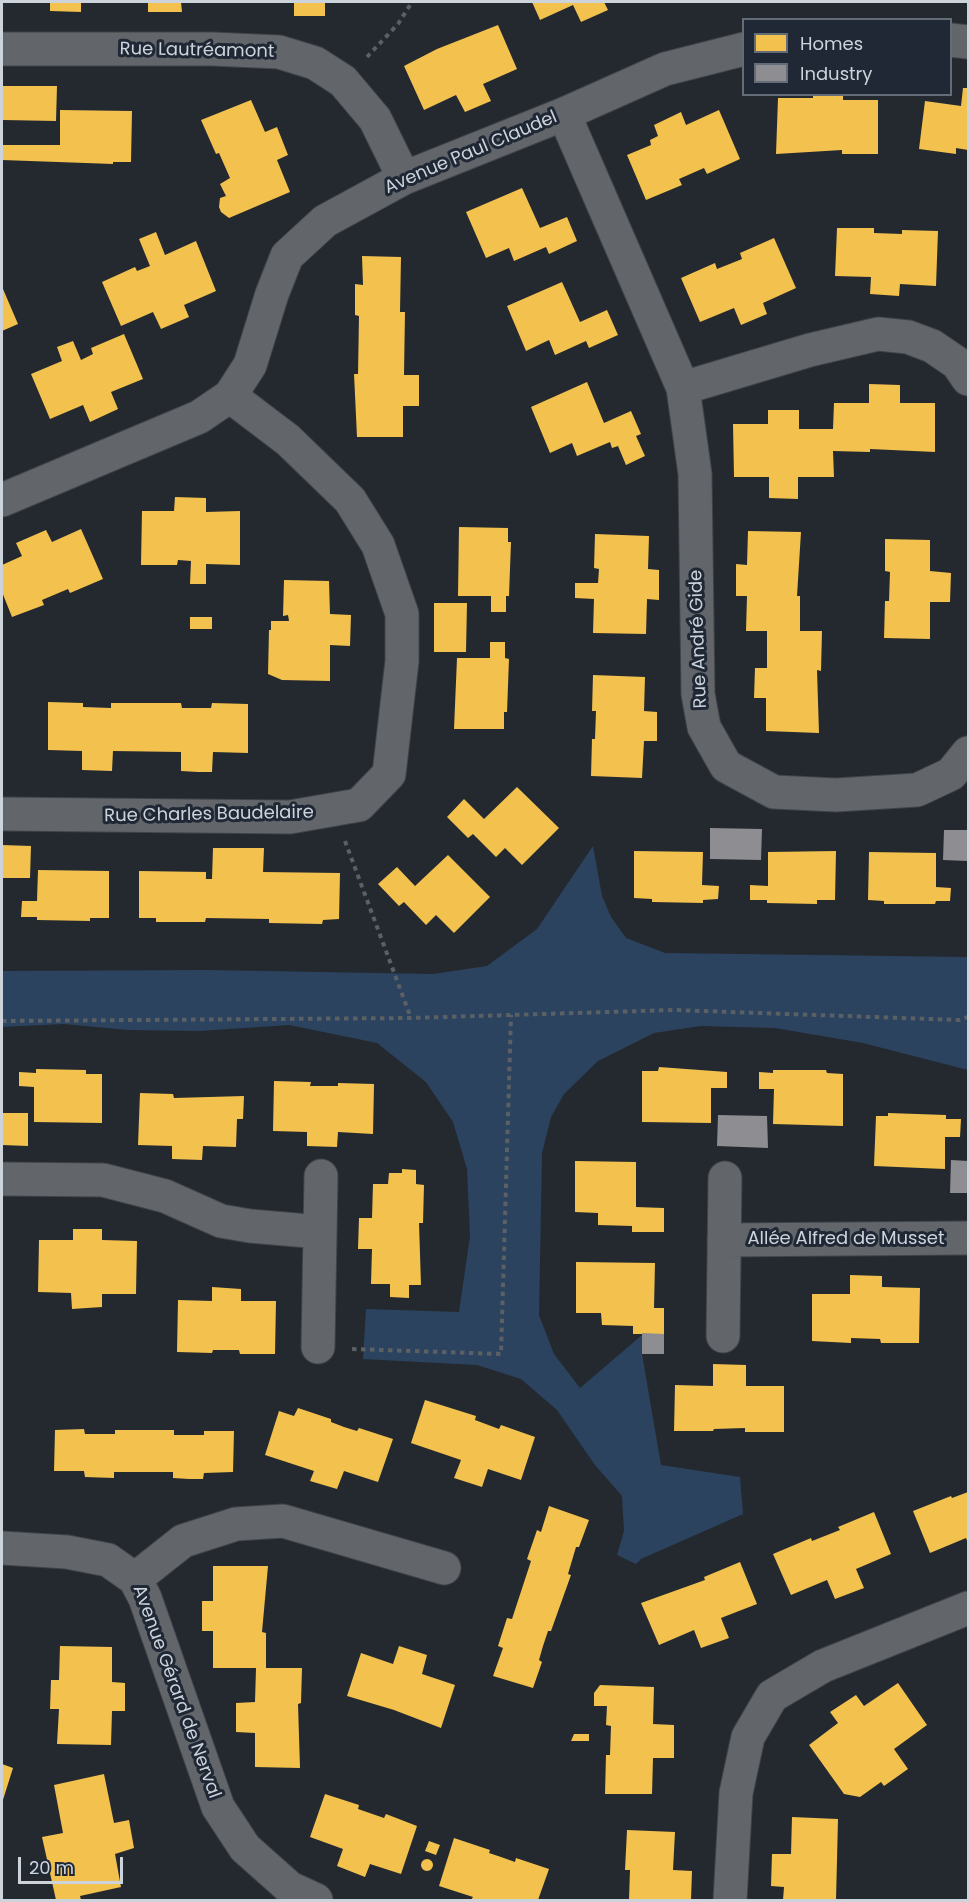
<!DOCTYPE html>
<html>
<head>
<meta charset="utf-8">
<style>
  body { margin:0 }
  #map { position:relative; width:970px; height:1902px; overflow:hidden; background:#24292f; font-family:Poppins,sans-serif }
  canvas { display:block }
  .frame { position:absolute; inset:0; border:3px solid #ccd3db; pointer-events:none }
  .legend { position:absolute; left:742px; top:18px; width:210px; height:78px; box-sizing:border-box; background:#1f2834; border:2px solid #646c77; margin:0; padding:8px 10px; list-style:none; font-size:18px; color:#ccd3db }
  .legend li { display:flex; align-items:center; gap:12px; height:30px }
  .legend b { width:30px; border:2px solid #646c77 }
  .scale { position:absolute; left:18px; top:1857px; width:105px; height:27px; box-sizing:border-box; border:3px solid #ccd3db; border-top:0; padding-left:8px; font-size:18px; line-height:21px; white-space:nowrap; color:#ccd3db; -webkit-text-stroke:4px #1f2834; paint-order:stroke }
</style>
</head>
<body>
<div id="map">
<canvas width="970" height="1902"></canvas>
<div class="frame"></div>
<ul class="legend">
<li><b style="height:16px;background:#f2c14e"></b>Homes</li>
<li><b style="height:16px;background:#8d8d92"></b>Industry</li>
</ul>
<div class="scale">20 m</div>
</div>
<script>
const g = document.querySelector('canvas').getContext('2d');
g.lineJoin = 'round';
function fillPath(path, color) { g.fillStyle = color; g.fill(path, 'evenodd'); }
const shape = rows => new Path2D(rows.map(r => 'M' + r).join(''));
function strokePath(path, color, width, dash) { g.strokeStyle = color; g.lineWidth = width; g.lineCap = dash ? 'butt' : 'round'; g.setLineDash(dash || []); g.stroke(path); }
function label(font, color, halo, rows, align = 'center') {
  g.font = font + ' Poppins,sans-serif'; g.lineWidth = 6; g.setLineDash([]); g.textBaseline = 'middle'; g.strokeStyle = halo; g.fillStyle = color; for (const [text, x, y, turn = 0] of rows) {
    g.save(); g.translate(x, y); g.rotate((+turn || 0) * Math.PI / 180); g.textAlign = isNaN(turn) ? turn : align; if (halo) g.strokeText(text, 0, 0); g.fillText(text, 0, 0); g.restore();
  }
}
const green = shape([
  [593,846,602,896,611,917,626,938,665,953,968,957,968,1070,863,1043,775,1028,701,1026,654,1033,598,1061,564,1094,551,1117,542,1153,539,1315,554,1354,580,1388,642,1335,642,1354,661,1465,740,1477,743,1514,641,1559,636,1564,617,1555,624,1531,622,1496,595,1465,557,1410,521,1379,477,1365,363,1359,366,1309,459,1312,470,1236,467,1169,453,1122,426,1082,377,1043,289,1025,199,1031,128,1030,64,1024,2,1027,2,971,207,970,433,974,487,966,537,929]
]);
const homes = shape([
  [50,2,81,2,81,12,50,11],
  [148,2,181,2,182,12,148,12],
  [294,2,325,2,325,16,294,16],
  [532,2,604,2,608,10,581,22,573,5,540,20],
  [498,25,517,69,483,84,491,101,465,112,456,95,424,110,404,66,437,49],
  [3,86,57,86,56,121,3,120],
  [963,88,968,88,968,150,956,148,956,154,919,149,925,101,961,106],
  [813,94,843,94,843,100,878,100,878,154,842,154,842,150,776,154,778,98,813,98],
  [251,100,265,132,277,127,288,155,277,160,290,192,229,218,221,212,219,207,220,198,226,196,220,184,230,178,219,153,216,154,201,120],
  [60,110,132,111,131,162,113,162,113,164,2,160,2,145,60,145],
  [719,110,740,159,707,174,704,168,679,179,682,185,646,200,627,155,651,145,650,140,658,136,654,125,681,112,686,125],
  [522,188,540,228,567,217,577,241,549,254,546,247,514,261,509,248,486,258,466,212],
  [837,228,874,228,874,233,902,234,902,230,938,231,936,286,900,284,899,296,870,294,871,277,835,276],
  [156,232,165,255,196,241,216,291,184,305,189,317,161,329,153,312,121,326,102,282,135,267,137,271,150,266,139,239],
  [774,238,796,288,763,303,767,314,741,325,734,308,700,322,681,278,715,263,717,269,742,259,740,253],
  [362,256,401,257,400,312,405,312,404,375,419,375,419,406,403,406,403,437,357,437,354,374,358,374,359,316,355,315,355,284,363,285],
  [562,282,580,322,607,310,618,335,589,348,586,341,555,355,549,340,526,351,507,306],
  [3,289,18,324,2,331,2,290],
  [124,334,143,379,111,392,118,409,90,422,83,405,50,419,31,374,62,361,57,347,73,341,81,360,93,354,91,348],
  [587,382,604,423,631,411,641,434,636,436,645,456,626,465,618,446,612,448,610,442,577,456,572,443,550,453,531,407],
  [869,384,900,385,900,403,935,403,935,452,870,449,870,452,833,451,834,477,798,477,798,499,769,498,769,477,734,477,733,424,768,424,768,410,799,410,799,429,833,429,834,403,869,403],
  [175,497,206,498,206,512,240,511,240,565,206,564,206,584,190,584,191,561,178,560,177,565,141,565,142,511,174,511],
  [459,527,508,528,508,542,511,542,509,596,506,596,506,612,491,612,491,596,458,596],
  [81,529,103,579,70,593,68,589,42,600,44,605,12,617,2,592,2,565,22,556,16,543,46,530,52,542],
  [748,531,801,532,797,596,800,596,800,631,822,631,821,671,817,670,819,733,766,731,766,698,754,698,755,668,767,668,767,631,746,631,747,596,736,596,736,564,747,565],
  [595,534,649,536,648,569,659,570,659,600,647,599,646,634,593,633,594,599,575,598,575,583,598,583,599,569,594,568],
  [885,539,930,540,930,571,951,573,950,602,930,602,930,639,884,638,885,601,889,601,890,572,885,571],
  [284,580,329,581,330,614,351,615,350,646,330,645,330,681,282,680,268,674,269,630,271,630,271,621,289,621,288,615,283,616],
  [434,603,467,603,466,652,434,652],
  [190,617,212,617,212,629,190,629],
  [490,642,505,642,505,658,509,659,507,712,504,712,504,729,454,729,457,658,490,658],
  [593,675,645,677,644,711,657,712,657,741,644,741,642,778,591,776,592,739,595,739,596,711,592,711],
  [48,702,83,703,83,707,111,708,111,703,181,703,182,708,211,708,212,703,248,704,248,753,213,752,212,772,198,772,181,771,181,752,113,751,112,771,82,770,82,751,48,750],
  [517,787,559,828,522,865,505,848,496,857,473,834,468,838,447,817,464,799,484,819],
  [2,845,31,846,30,878,2,878],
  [213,848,264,848,263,872,340,873,339,919,323,920,322,924,269,923,269,919,206,918,205,922,156,922,156,918,139,918,139,871,206,872,206,879,212,879],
  [634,851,703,852,702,885,719,886,718,899,703,900,703,903,652,902,652,899,634,898],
  [836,851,835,900,817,900,817,904,767,903,767,900,750,900,750,885,768,886,768,852],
  [869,852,936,853,936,887,951,888,950,901,936,901,935,904,884,904,884,901,868,900],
  [448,855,490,897,454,933,436,915,426,925,404,902,399,906,378,884,397,867,415,886],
  [38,870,109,871,109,918,90,918,90,921,37,920,37,917,21,917,22,901,37,901],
  [659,1067,727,1072,727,1088,711,1088,711,1123,642,1122,642,1071,658,1071],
  [36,1069,86,1070,86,1074,102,1074,102,1123,34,1122,34,1087,19,1086,19,1072,36,1073],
  [773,1070,826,1070,827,1073,843,1074,843,1126,773,1124,774,1089,759,1089,759,1072,773,1073],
  [274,1081,311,1082,310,1086,338,1086,338,1083,374,1084,373,1134,338,1132,337,1147,307,1146,307,1132,273,1131],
  [140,1093,173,1094,174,1098,244,1096,243,1119,237,1119,236,1147,203,1146,202,1160,172,1159,172,1146,138,1145],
  [2,1113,28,1113,28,1146,2,1145],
  [888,1113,946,1115,946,1119,961,1119,960,1137,945,1137,945,1169,874,1166,876,1116,888,1116],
  [575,1161,636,1162,636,1207,664,1208,664,1232,632,1232,632,1226,598,1225,598,1213,575,1212],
  [402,1169,416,1170,416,1184,424,1185,423,1223,419,1223,421,1285,409,1285,409,1298,390,1297,390,1284,371,1284,372,1249,358,1249,359,1218,372,1218,373,1184,388,1184,389,1173,402,1173],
  [73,1229,102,1229,102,1240,137,1241,136,1294,102,1294,102,1307,72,1309,71,1293,38,1292,39,1240,73,1240],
  [576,1262,655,1263,654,1308,664,1308,664,1334,633,1334,633,1326,602,1325,601,1313,576,1313],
  [850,1275,882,1276,882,1287,920,1288,919,1343,881,1343,880,1339,851,1338,851,1343,812,1341,812,1294,850,1294],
  [212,1287,241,1289,241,1301,276,1301,275,1354,240,1354,239,1350,213,1350,212,1353,177,1352,178,1300,212,1301],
  [713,1364,746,1365,746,1386,784,1386,784,1432,745,1432,745,1428,714,1429,713,1431,674,1431,675,1385,713,1386],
  [425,1400,476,1416,475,1420,499,1429,501,1425,535,1437,521,1480,488,1469,482,1487,454,1478,461,1460,411,1443],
  [298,1408,331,1419,331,1422,344,1427,357,1431,359,1428,393,1439,378,1482,344,1471,337,1489,310,1481,314,1471,265,1455,279,1411,294,1416],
  [84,1429,85,1434,115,1434,115,1430,174,1430,174,1435,204,1435,204,1431,234,1431,233,1472,204,1473,203,1479,189,1479,173,1478,173,1472,114,1472,114,1478,85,1477,84,1471,54,1471,55,1430],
  [968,1492,968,1543,966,1538,930,1553,913,1511,951,1496,952,1498],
  [549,1506,589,1520,579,1547,576,1547,568,1574,571,1575,551,1631,548,1631,543,1646,539,1660,542,1662,533,1688,493,1676,503,1648,498,1646,507,1618,512,1619,531,1561,527,1559,537,1530,541,1532],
  [874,1512,891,1554,856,1569,864,1588,835,1599,827,1580,791,1595,773,1554,811,1538,812,1541,840,1530,838,1527],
  [740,1562,757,1604,721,1618,729,1638,701,1648,694,1630,659,1645,641,1603,705,1580,704,1577],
  [213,1566,268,1566,262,1632,266,1633,266,1668,302,1668,301,1703,298,1704,300,1768,255,1767,255,1733,236,1732,236,1703,255,1702,256,1668,213,1668,213,1631,202,1631,202,1601,213,1601],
  [60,1646,112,1647,112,1682,125,1683,125,1711,112,1711,111,1745,57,1744,59,1709,50,1709,51,1680,59,1680],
  [399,1646,427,1655,422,1674,455,1685,441,1728,394,1710,347,1696,361,1653,393,1664],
  [898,1683,927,1725,894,1749,908,1769,884,1786,881,1782,860,1797,844,1794,809,1745,838,1723,830,1712,856,1695,864,1706],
  [600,1685,654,1687,653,1724,674,1725,674,1758,653,1758,652,1794,605,1794,606,1755,610,1755,611,1726,606,1725,607,1706,594,1706,594,1693],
  [574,1734,589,1734,589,1741,571,1741],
  [2,1764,13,1768,2,1803],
  [104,1774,114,1823,129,1820,134,1848,115,1854,121,1887,80,1896,81,1900,56,1900,42,1837,63,1833,54,1785],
  [325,1794,359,1805,358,1809,384,1818,386,1814,417,1826,401,1874,370,1864,365,1877,337,1866,343,1849,310,1837],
  [792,1817,838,1819,836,1900,783,1900,784,1887,771,1886,772,1854,791,1854],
  [627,1830,675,1832,673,1870,692,1871,691,1900,629,1900,630,1870,625,1870],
  [454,1838,490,1850,489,1853,501,1857,515,1862,516,1858,549,1869,538,1900,471,1900,473,1897,439,1886],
  [429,1841,440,1845,436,1855,425,1851],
  '421 1865a6 6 0 1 1 12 0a6 6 0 1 1-12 0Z'
]);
const industry = shape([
  [710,828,762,829,761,860,710,859],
  [944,830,968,830,968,861,943,860],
  [718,1115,767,1116,768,1148,717,1146],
  [951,1160,968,1161,968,1193,950,1193],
  [642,1333,664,1334,664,1354,642,1354]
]);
const path = shape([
  [367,57,398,24,412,2],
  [345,841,411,1018],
  [2,1021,411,1018,674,1010,959,1020,968,1017],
  [352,1349,501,1354,511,1015]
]);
const minor = shape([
  [950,40,968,42],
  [2,49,212,49,279,52,315,63,343,81,375,119,404,178],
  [564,114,683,388,695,474,698,694,704,727,726,766,774,792,836,795,917,790,951,774,968,753],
  [683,388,810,350,878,334,908,337,932,346,957,363,968,379],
  [2,500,199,417,230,396,250,365,272,294,287,256,325,221,404,178,564,114,665,69,744,49],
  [2,814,290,817,359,805,389,774,402,661,402,614,378,545,350,500,288,440,230,396],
  [2,1179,103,1180,165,1196,221,1221,250,1226,320,1232],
  [724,1240,968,1238],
  [723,1336,725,1178],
  [318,1347,321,1176],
  [2,1548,67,1552,108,1560,135,1579,145,1598,218,1807,245,1848,290,1888,316,1900],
  [135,1579,183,1541,236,1524,283,1521,444,1568],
  [730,1900,736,1793,748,1737,772,1696,823,1666,968,1608]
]);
const streetNames = [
  ["Rue Lautréamont",197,51,1],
  ["Avenue Paul Claudel",471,153,-23],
  ["Rue André Gide",699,639,-92],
  ["Rue Charles Baudelaire",209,815,-1],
  ["Allée Alfred de Musset",846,1239],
  ["Avenue Gérard de Nerval",176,1692,70]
];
fillPath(green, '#2b435f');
fillPath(homes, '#f2c14e');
fillPath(industry, '#8d8d92');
strokePath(minor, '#40444a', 35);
strokePath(path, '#5b6065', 4, [4.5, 4.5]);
strokePath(minor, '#62666b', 33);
label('18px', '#ccd3db', '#1f2834', streetNames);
</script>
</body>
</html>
